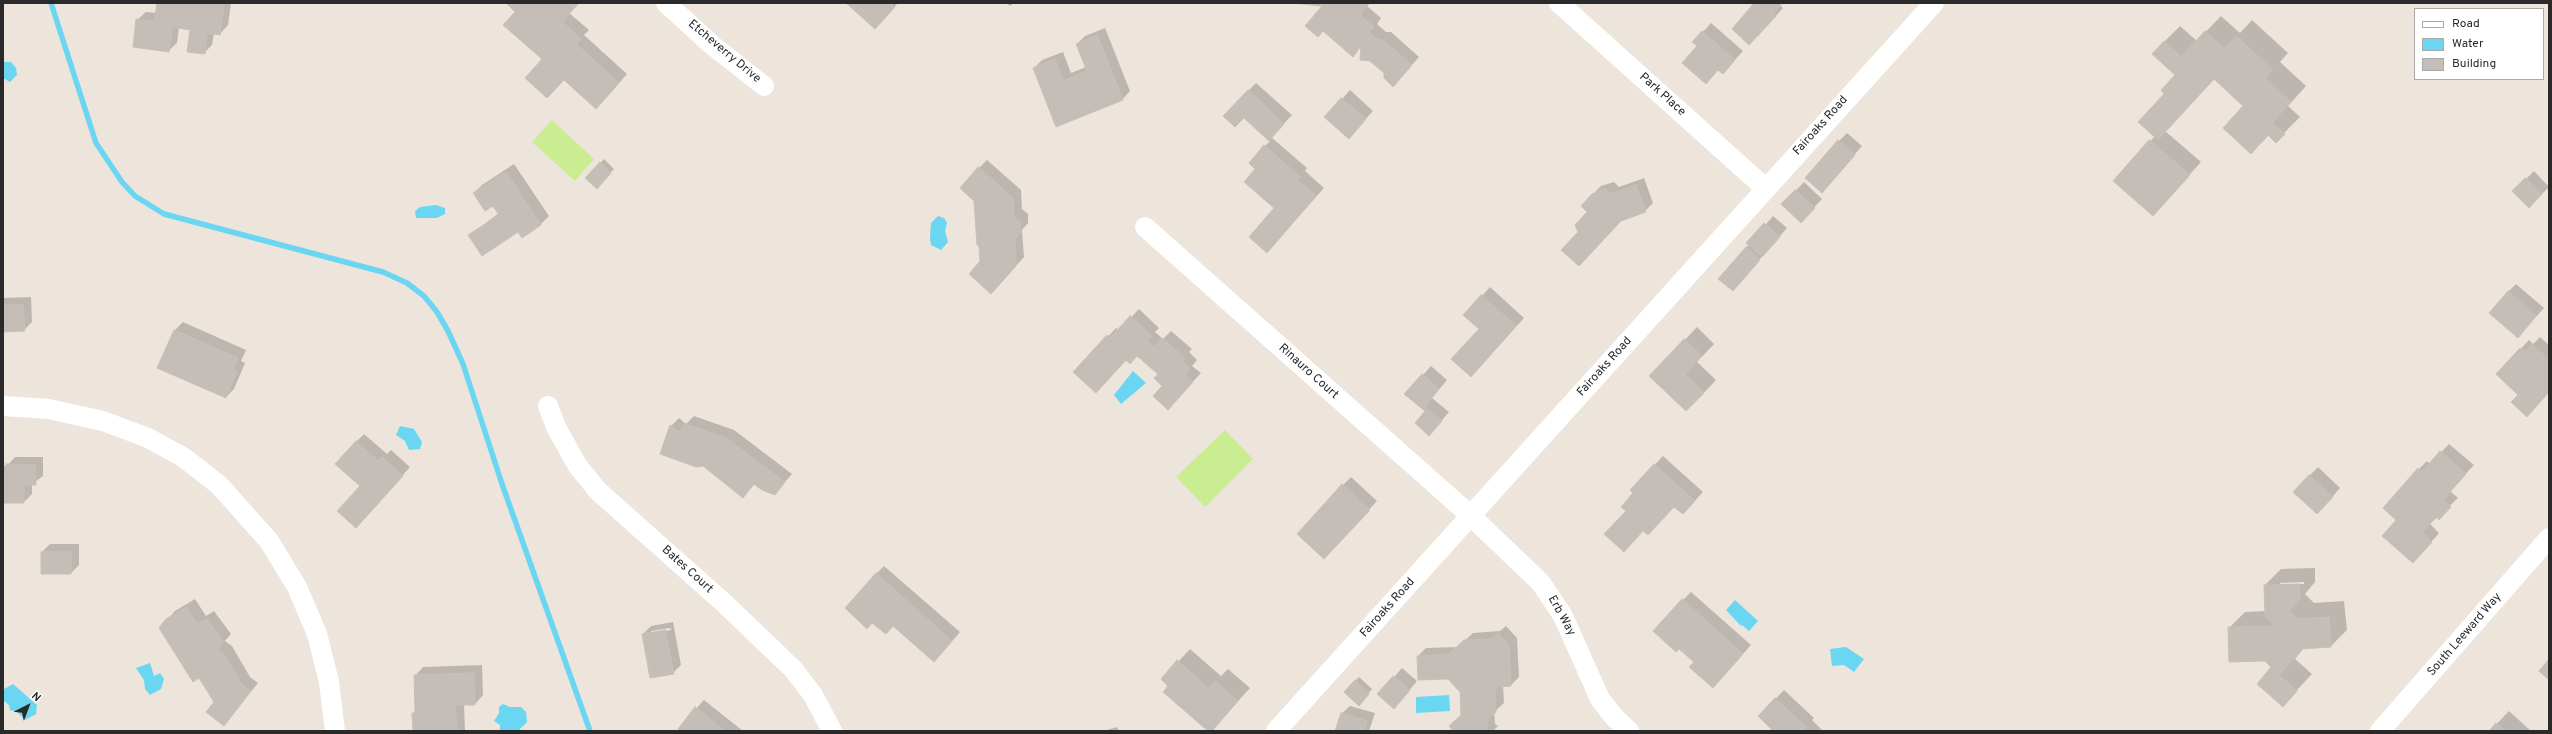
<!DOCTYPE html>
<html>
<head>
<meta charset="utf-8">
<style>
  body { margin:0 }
  #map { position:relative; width:2552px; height:734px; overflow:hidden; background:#ede4dc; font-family:Overpass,sans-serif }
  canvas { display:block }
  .frame { position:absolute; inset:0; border:4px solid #2a2a2a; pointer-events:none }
  .legend { position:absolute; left:2414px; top:8px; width:130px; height:72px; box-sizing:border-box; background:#fff; border:1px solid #aaa; margin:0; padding:5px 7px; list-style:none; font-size:12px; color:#2a2a2a }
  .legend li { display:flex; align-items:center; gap:8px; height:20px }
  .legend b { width:20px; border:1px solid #aaa }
  .north { position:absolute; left:8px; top:686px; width:40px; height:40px; -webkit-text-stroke:3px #fff; paint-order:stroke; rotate:42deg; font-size:11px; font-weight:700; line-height:16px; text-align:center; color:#2a2a2a }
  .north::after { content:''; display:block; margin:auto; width:14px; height:18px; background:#2a2a2a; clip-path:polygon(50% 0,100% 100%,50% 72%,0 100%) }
</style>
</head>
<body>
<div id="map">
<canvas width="2552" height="734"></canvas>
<div class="frame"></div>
<ul class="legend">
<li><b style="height:5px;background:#fff"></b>Road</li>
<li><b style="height:11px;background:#6bd6f2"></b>Water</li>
<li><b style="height:11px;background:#c5beb8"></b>Building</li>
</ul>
<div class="north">N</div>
</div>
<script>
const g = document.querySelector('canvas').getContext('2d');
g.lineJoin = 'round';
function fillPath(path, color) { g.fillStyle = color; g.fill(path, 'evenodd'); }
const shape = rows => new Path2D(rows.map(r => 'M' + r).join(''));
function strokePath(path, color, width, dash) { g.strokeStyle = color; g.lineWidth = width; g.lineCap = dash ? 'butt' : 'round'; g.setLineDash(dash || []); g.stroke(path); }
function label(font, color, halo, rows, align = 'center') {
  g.font = font + ' Overpass,sans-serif'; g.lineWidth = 3; g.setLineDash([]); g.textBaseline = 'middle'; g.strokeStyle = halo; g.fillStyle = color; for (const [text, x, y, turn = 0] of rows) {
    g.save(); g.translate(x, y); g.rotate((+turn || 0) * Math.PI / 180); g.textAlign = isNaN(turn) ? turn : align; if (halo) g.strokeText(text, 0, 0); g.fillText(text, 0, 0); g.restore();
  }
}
const pitch = shape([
  [552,120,594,159,575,181,532,142],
  [1225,430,1253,459,1205,507,1176,477]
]);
const water = shape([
  [3,62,11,62,16,68,17,75,10,82,3,78],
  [436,205,445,208,445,214,437,218,416,218,415,211,420,207],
  [938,216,944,218,947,223,945,231,948,242,941,250,931,245,930,239,931,223],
  [1133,371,1146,383,1121,404,1114,395],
  [400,426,414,429,422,442,420,449,409,450,405,441,396,435],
  [1735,600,1758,621,1749,631,1742,625,1741,626,1726,610],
  [1846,647,1864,659,1854,672,1844,665,1832,666,1830,649],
  [150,663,154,676,160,673,164,679,161,689,150,695,145,689,144,680,136,668],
  [13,684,37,705,36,714,25,720,17,712,10,710,9,705,3,700,4,689],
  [1449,695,1450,711,1416,713,1416,697],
  [503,704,510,707,521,707,526,712,527,722,518,731,500,731,500,725,494,721,499,713,499,707]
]);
const shadow = shape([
  [158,3,231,3,228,25,220,34,214,33,212,45,204,53,191,29,179,27,177,43,168,51,137,20,146,12,157,13],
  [507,3,578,3,569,13,589,30,584,35,627,74,604,100,543,59,517,12],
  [848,3,898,3,883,20],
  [1007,3,1014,3,1010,6],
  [1293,3,1370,3,1367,6,1381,18,1377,24,1386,32,1391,32,1419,57,1401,77,1385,72,1362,45,1352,55,1324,6],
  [1756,3,1782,3,1780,5,1783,8,1758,36],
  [2221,16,2240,33,2252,20,2288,53,2280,62,2306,86,2288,106,2300,117,2276,141,2269,135,2251,153,2245,106,2215,78,2165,131,2201,162,2153,215,2114,181,2155,136,2166,93,2176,75,2164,42,2180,26,2197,41],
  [1711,23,1743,51,1731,64,1694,42],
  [1105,28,1130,91,1122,100,1057,125,1034,68,1042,60,1063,52,1071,73,1086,67,1077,44,1085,36],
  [1256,83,1292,115,1271,137,1307,168,1305,171,1324,188,1267,252,1276,208,1257,169,1265,146,1270,141,1244,117,1248,91],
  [1350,90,1373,111,1349,137,1326,117],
  [1847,133,1862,146,1830,183,1839,141],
  [604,159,614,169,597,187,587,178],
  [987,160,1021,190,1022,209,1028,214,1028,223,1022,230,1024,257,991,293,981,261,979,168],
  [514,164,549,216,541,224,518,231,470,235,499,213,493,205,474,193,482,185],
  [2534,171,2549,187,2529,207,2514,191],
  [1644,178,1653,203,1645,211,1579,232,1588,212,1592,195,1601,186,1614,182,1619,187],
  [1804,182,1822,199,1801,221,1783,204],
  [1773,216,1787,228,1733,290,1746,248],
  [2516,284,2544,308,2526,328,2508,292],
  [1490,287,1524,318,1479,368,1480,329,1465,315],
  [31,297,32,322,24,330,3,331,3,298],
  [1139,309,1159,328,1155,332,1163,339,1171,331,1192,349,1189,352,1197,360,1192,366,1201,373,1176,400,1164,386,1159,374,1137,355,1075,372,1116,328,1119,330],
  [183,322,246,350,241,361,245,363,234,389,226,397,175,330],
  [1697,327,1714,344,1697,362,1716,380,1699,398,1651,376],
  [2540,337,2549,345,2549,392,2520,395,2497,374,2529,340,2533,344],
  [1431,366,1447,380,1432,398,1449,412,1437,426,1426,411,1406,394],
  [694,416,734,430,792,474,774,494,755,483,743,497,703,465,662,453,671,426,679,418,686,424],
  [364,434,387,454,391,450,410,467,364,519,356,442],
  [2449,444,2474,465,2450,491,2458,498,2430,524,2439,533,2421,554,2398,520,2419,469,2427,461,2430,464],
  [1663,456,1703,492,1691,505,1627,511,1635,493,1631,490],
  [15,457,43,457,43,476,32,484,32,494,24,502,3,502,3,466,7,466],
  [2318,467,2340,488,2325,505,2294,492],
  [1351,477,1377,501,1332,550,1343,485],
  [50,544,79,544,79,565,71,573,42,552],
  [884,566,960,632,942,653,894,625,873,622,876,574],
  [2315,568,2315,582,2305,594,2314,603,2344,601,2347,630,2331,646,2304,648,2295,659,2312,674,2283,705,2273,667,2229,628,2245,612,2266,611,2265,585,2281,569],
  [2304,582,2304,584,2280,585,2280,583],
  [1691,592,1751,645,1721,679,1695,661,1683,600],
  [195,599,206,616,214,611,231,634,225,641,232,646,250,677,258,683,224,725,215,702,167,620,175,611],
  [673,622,681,665,673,673,643,634,651,626],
  [670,628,671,630,651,633,651,631],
  [1506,626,1517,638,1519,677,1511,685,1503,685,1504,703,1494,712,1495,724,1498,726,1493,731,1455,731,1462,714,1461,692,1448,678,1418,656,1426,648,1458,647,1473,633,1500,631],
  [1190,649,1221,676,1228,669,1250,688,1211,731,1162,679],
  [482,665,483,695,475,704,464,704,465,731,414,731,413,714,416,710,415,676,423,667],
  [1402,668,1417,681,1402,699,1379,694],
  [1359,677,1372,689,1362,701,1355,681],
  [1784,690,1814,718,1812,720,1823,731,1775,731,1759,716],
  [704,700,743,731,682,731,679,728],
  [1350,706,1375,713,1369,731,1336,731,1341,714],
  [2509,711,2531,731,2490,731],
  [1117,727,1119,731,1103,731]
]);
const stream = shape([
  [51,3,96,143,122,182,135,196,164,214,383,272,407,283,424,296,437,312,448,331,463,364,502,484,590,731]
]);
const building = shape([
  [157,3,224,3,220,35,207,33,205,54,187,52,190,30,172,27,169,52,133,47,136,19,154,22,157,3],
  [506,3,579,3,562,22,581,39,576,44,619,83,596,109,564,80,547,98,525,78,542,59,503,25,515,12,506,3],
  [846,3,891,3,895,7,875,29,846,3],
  [1292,3,1347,3,1352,7,1355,3,1362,3,1366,7,1360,15,1374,27,1369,32,1377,39,1383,40,1412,65,1393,87,1384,78,1384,73,1370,61,1360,60,1361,46,1353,57,1323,31,1318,37,1305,26,1322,6,1292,3],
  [1782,3,1773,14,1776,16,1749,45,1732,29,1754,3,1782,3],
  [1702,31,1735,60,1723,74,1718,70,1706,84,1682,63,1697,46,1692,42,1702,31],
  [2205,31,2224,49,2236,36,2273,70,2265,78,2291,102,2272,123,2285,134,2276,143,2268,135,2251,154,2223,128,2243,106,2214,79,2158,140,2138,122,2164,94,2161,90,2175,75,2152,54,2164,41,2181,57,2205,31],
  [1097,35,1123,100,1056,127,1033,68,1055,59,1063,81,1087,71,1076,44,1097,35],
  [1248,90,1284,124,1269,141,1244,118,1235,127,1223,116,1248,90],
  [1341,98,1366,119,1349,139,1324,117,1341,98],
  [1838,140,1855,155,1822,193,1805,178,1838,140],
  [2149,140,2190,175,2153,216,2113,181,2149,140],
  [1264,145,1300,177,1297,180,1316,196,1267,253,1249,237,1274,208,1244,182,1255,169,1249,163,1264,145],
  [600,162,611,173,597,189,585,178,600,162],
  [978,167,1013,198,1014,217,1020,222,1021,233,1015,239,1016,266,991,294,969,274,980,261,979,246,977,245,974,201,960,188,978,167],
  [506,172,541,225,522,238,518,232,482,256,468,235,499,215,493,206,485,211,473,193,506,172],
  [2525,178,2542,194,2529,208,2512,191,2525,178],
  [1636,185,1646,212,1621,221,1579,266,1561,250,1578,232,1575,225,1587,212,1581,206,1592,194,1605,189,1610,194,1636,185],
  [1795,190,1815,208,1801,223,1781,204,1795,190],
  [1764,223,1780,237,1762,257,1746,243,1764,223],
  [1746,247,1760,260,1733,291,1718,279,1746,247],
  [2508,291,2536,316,2518,338,2489,313,2508,291],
  [1481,295,1516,326,1471,377,1451,359,1479,329,1463,315,1481,295],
  [3,305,23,305,25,331,3,332,3,305],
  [1130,316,1152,336,1148,341,1154,347,1162,338,1185,358,1182,361,1190,368,1185,374,1193,382,1168,410,1153,396,1162,386,1154,378,1158,374,1137,356,1130,364,1126,360,1096,393,1073,372,1107,335,1110,338,1130,316],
  [174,330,238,358,233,370,237,371,226,398,157,368,174,330],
  [1684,339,1702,356,1685,374,1704,393,1686,411,1649,376,1684,339],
  [2532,344,2549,360,2549,392,2527,417,2511,402,2518,395,2496,374,2520,348,2525,352,2532,344],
  [1422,374,1439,389,1425,407,1442,421,1429,436,1415,423,1425,411,1404,394,1422,374],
  [685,424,726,438,785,482,775,495,762,490,754,484,743,498,703,466,696,467,660,454,670,425,679,432,685,424],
  [356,441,378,461,382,457,403,476,356,528,337,511,360,486,335,464,356,441],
  [2440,451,2466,474,2443,500,2451,507,2439,520,2436,517,2422,533,2432,542,2413,563,2382,536,2396,520,2383,508,2418,468,2422,472,2440,451],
  [6,464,35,465,36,485,24,485,24,503,3,503,3,474,6,474,6,464],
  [1654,464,1695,501,1683,514,1674,507,1648,535,1643,531,1624,552,1604,534,1626,511,1621,507,1633,493,1630,490,1654,464],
  [2309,475,2333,497,2317,514,2293,492,2309,475],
  [1342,484,1370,510,1324,559,1297,534,1342,484],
  [41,552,71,552,71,574,41,574,41,552],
  [876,573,952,641,934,662,893,626,886,634,872,623,867,629,845,608,876,573],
  [2299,584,2300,599,2289,611,2298,619,2329,617,2331,647,2302,649,2279,675,2297,691,2283,707,2257,684,2271,667,2265,661,2229,662,2228,627,2276,626,2265,616,2264,585,2299,584],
  [1682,599,1743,654,1713,688,1689,667,1694,662,1679,649,1676,652,1653,631,1682,599],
  [187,607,197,624,206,619,216,631,223,643,218,649,224,654,242,685,251,691,224,726,206,712,214,702,199,678,193,682,159,628,166,619,187,607],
  [665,630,674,674,650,678,642,634,665,630],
  [1498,633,1509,646,1511,686,1495,687,1496,712,1487,720,1487,731,1453,731,1449,726,1461,715,1460,692,1448,679,1418,680,1417,656,1449,654,1464,640,1491,639,1498,633],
  [2549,659,2549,680,2539,671,2549,659],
  [1177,660,1208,688,1215,681,1238,701,1212,731,1208,731,1163,692,1168,686,1161,679,1177,660],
  [474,673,475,705,455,705,457,731,413,731,412,713,415,713,414,675,474,673],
  [1393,676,1410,690,1394,709,1377,694,1393,676],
  [1355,680,1369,694,1359,706,1344,692,1355,680],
  [1775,698,1806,727,1804,729,1806,731,1773,731,1758,716,1775,698],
  [695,707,725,731,681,731,678,729,695,707],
  [1341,713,1367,721,1364,731,1335,731,1341,713],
  [2496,723,2505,731,2489,731,2496,723]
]);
const street = shape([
  [666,3,712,45,764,86],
  [1559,3,1765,188],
  [1145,227,1471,516,1541,583,1563,616,1600,699,1614,717,1629,731],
  [3,406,49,409,103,421,148,438,183,457,219,485,269,541,297,587,317,634,329,682,335,731],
  [548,406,556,427,577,465,598,491,724,603,793,669,813,695,832,731],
  [1276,731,1934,3],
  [2380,731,2549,538]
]);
const streetNames = [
  ["Etcheverry Drive",724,52,40],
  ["Park Place",1662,95,42],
  ["Fairoaks Road",1821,126,-48],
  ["Fairoaks Road",1605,367,-48],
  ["Rinauro Court",1308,372,42],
  ["Bates Court",687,570,42],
  ["Fairoaks Road",1388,608,-48],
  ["Erb Way",1561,616,61],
  ["South Leeward Way",2465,635,-49]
];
fillPath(pitch, '#cbed92');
fillPath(water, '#6bd6f2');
fillPath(shadow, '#0003');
strokePath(stream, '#6bd6f2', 5.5);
fillPath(building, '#c5beb8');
strokePath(building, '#c8c0b5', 1);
strokePath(street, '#fff', 20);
label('12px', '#2a2a2a', '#fff', streetNames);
</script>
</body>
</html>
